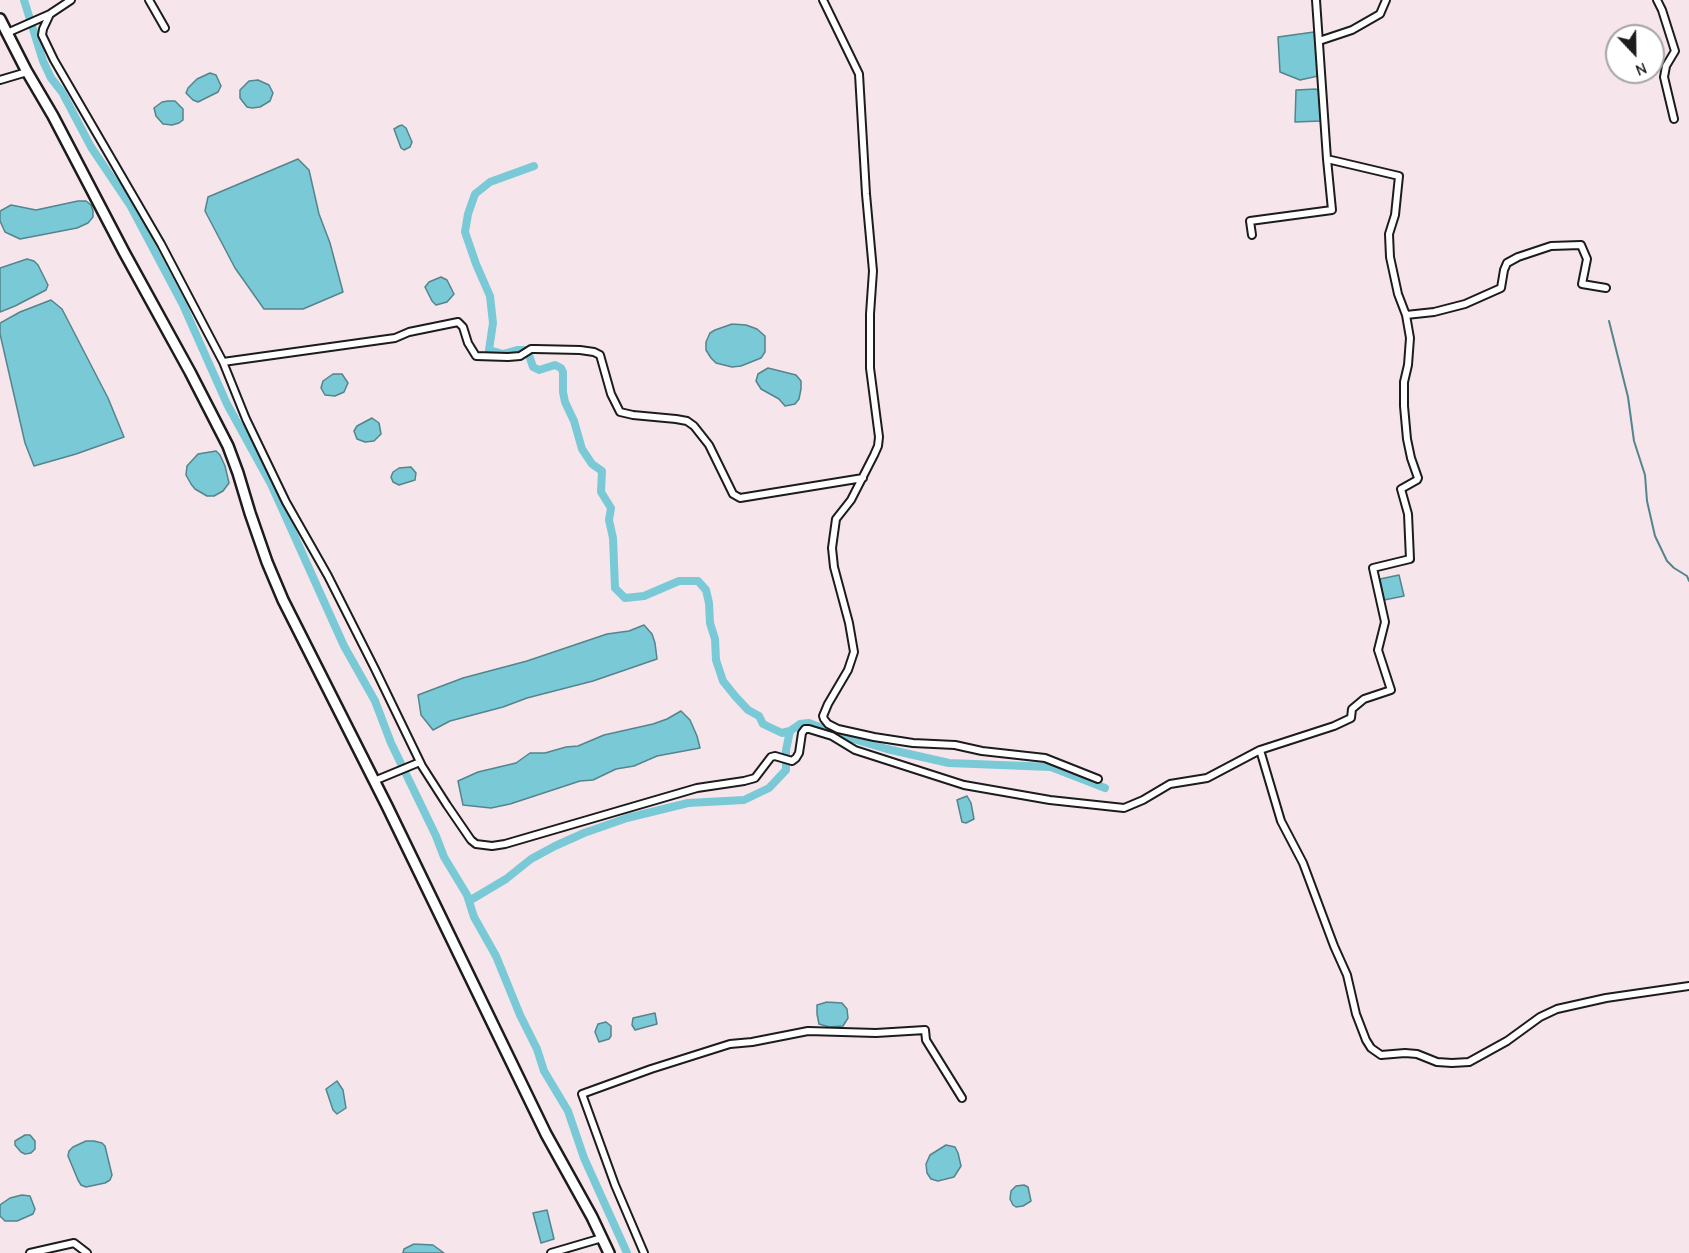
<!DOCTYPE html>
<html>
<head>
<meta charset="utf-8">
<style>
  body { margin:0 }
  #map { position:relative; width:1689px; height:1253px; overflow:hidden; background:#f6e5ea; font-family:"Comic Neue",sans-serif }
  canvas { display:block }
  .north { position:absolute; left:1605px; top:24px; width:60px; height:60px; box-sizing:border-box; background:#fff; border:2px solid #a4a4a4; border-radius:50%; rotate:158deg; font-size:16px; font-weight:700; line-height:24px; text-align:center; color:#1c1c1c }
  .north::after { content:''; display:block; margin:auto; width:21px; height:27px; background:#1c1c1c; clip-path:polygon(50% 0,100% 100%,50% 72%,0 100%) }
</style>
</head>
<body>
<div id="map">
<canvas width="1689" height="1253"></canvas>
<div class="north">N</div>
</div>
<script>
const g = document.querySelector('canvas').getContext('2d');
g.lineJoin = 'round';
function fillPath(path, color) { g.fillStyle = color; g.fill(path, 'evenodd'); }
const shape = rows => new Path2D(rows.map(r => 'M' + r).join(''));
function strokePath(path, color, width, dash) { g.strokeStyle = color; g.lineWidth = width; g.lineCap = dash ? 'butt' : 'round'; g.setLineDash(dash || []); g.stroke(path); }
const water = shape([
  [1314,32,1318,76,1300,80,1280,72,1278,37,1314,32],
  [210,73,216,75,221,86,218,92,198,102,193,100,186,93,188,88,197,79,210,73],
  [258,80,269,85,273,93,270,101,260,107,252,108,247,107,240,98,240,90,249,81,258,80],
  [1316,89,1320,92,1321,121,1295,122,1296,90,1316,89],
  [168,101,175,101,183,109,183,120,179,123,172,125,163,124,156,116,154,108,162,102,168,101],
  [402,125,406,128,412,142,410,147,404,150,401,148,394,129,399,126,402,125],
  [298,159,309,170,319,214,330,243,343,292,303,309,264,309,235,268,205,211,208,197,298,159],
  [78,201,86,201,91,205,93,211,93,217,88,223,77,228,20,239,5,232,0,221,0,211,11,205,36,210,78,201],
  [27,259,34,261,38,265,48,285,46,290,15,306,0,312,0,268,27,259],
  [441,277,447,280,454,294,447,302,436,305,432,301,425,287,429,282,441,277],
  [51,300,62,309,108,398,124,437,76,454,34,466,25,443,17,408,0,334,0,323,20,312,51,300],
  [732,324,746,325,757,329,765,336,765,352,761,358,741,366,732,367,716,363,711,358,706,350,706,342,710,333,715,330,732,324],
  [768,368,796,375,801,381,801,389,799,399,795,404,785,406,779,399,761,389,756,381,758,374,768,368],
  [333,374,342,374,348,383,344,392,335,396,325,395,321,388,323,381,333,374],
  [372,418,379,423,381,434,374,441,365,442,357,439,354,431,357,426,372,418],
  [216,451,220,455,225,466,229,483,223,491,214,496,207,496,195,489,191,484,186,475,187,466,198,454,216,451],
  [411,467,416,473,415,480,399,485,393,482,391,477,393,472,399,468,411,467],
  [1399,575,1404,596,1384,600,1380,579,1399,575],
  [644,625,652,634,655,643,657,659,593,681,527,698,503,707,450,721,433,730,421,715,418,695,463,678,527,661,607,634,629,631,644,625],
  [681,711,690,720,697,736,700,748,657,756,634,766,616,769,593,780,580,781,510,804,491,808,463,805,458,781,478,772,516,763,530,753,545,753,566,747,578,746,604,735,653,724,667,719,681,711],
  [967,796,971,803,974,819,966,823,962,822,957,800,967,796],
  [827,1002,842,1003,847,1009,848,1018,843,1026,829,1027,819,1024,817,1014,817,1005,827,1002],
  [655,1013,657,1024,635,1030,632,1025,633,1018,655,1013],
  [606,1022,611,1026,611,1036,609,1039,599,1042,595,1032,596,1029,598,1024,606,1022],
  [337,1081,343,1090,346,1108,337,1114,333,1110,326,1089,337,1081],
  [25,1135,30,1135,35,1141,35,1149,31,1153,25,1154,21,1152,15,1145,15,1141,25,1135],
  [86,1141,94,1141,102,1143,105,1146,112,1175,110,1180,105,1183,86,1187,81,1185,78,1180,68,1156,69,1151,73,1147,86,1141],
  [946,1145,955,1147,958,1153,961,1166,954,1177,938,1181,931,1179,927,1173,926,1164,930,1155,946,1145],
  [1024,1185,1028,1187,1031,1201,1023,1206,1016,1207,1013,1205,1010,1199,1011,1191,1016,1186,1024,1185],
  [22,1195,30,1196,35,1209,33,1214,17,1221,5,1221,0,1216,0,1205,10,1198,22,1195],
  [547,1210,554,1239,541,1243,533,1213,547,1210],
  [414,1244,433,1245,444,1253,403,1253,404,1249,414,1244]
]);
const stream = shape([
  [1609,321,1628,397,1634,441,1645,475,1647,501,1655,536,1667,561,1674,568,1687,576,1689,581]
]);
const canal = shape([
  [24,0,43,61,51,78,62,92,91,147,130,205,183,305,227,404,271,484,344,646,375,701,391,743,436,836,444,857,467,895,474,917,496,956,520,1015,537,1049,544,1071,568,1111,584,1158,627,1253],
  [524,350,517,350,503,354,489,350,493,323,490,296,476,264,465,232,468,214,475,194,490,182,534,166],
  [528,352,533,367,539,370,555,365,561,368,563,372,563,392,565,402,574,421,582,449,592,464,602,471,601,492,611,508,609,520,613,538,615,588,625,598,644,596,679,581,698,581,706,590,709,603,710,623,715,639,716,660,723,681,735,696,748,710,759,716,763,724,782,733,790,731,800,724,809,723,840,735,887,749,949,763,1051,767,1105,788],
  [469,901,506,879,531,859,555,846,584,833,627,818,688,803,744,800,769,788,786,770,786,750,790,731]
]);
const street = shape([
  [149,0,165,28],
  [823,0,859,74,866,194,873,271,870,314,870,368,879,437,878,446,874,455,851,500,836,519,832,548,834,567,849,623,854,652,848,670,828,704,823,716,824,719,828,724,838,729,874,737,913,743,955,745,982,751,1045,758,1098,779],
  [1316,0,1327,159,1399,176,1395,215,1389,234,1390,257,1398,294,1406,315,1434,312,1465,304,1501,288,1504,270,1507,263,1518,257,1551,246,1581,245,1587,259,1582,284,1606,288],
  [1657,0,1662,10,1675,51,1666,66,1664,77,1674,119],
  [50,14,43,29,42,35,54,60,161,244,223,362,246,419,286,502,328,576,375,669,422,766,447,805,471,840,476,844,492,846,505,844,697,788,744,781,755,778,771,757,775,756,792,761,796,758,799,753,802,733,805,729,809,729,832,736,855,750,964,785,1050,800,1124,808,1143,800,1170,784,1207,778,1260,750,1334,726,1351,718,1352,709,1364,699,1391,690,1378,650,1385,622,1373,568,1410,559,1408,514,1401,489,1417,480,1418,478,1411,458,1407,439,1404,406,1404,382,1408,365,1410,338,1406,315],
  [7,33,50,14,71,0],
  [1319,41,1352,30,1380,14,1386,0],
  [0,80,27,72],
  [1252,235,1250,221,1332,210,1327,159],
  [223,362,395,338,409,332,458,322,463,327,468,343,476,356,508,357,520,356,531,349,535,349,580,350,594,352,600,355,611,394,620,412,633,415,676,419,687,421,694,426,709,445,733,494,740,498,863,478],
  [1260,750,1281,821,1303,863,1334,946,1347,975,1356,1014,1366,1040,1371,1048,1381,1055,1405,1053,1417,1054,1437,1062,1452,1063,1469,1062,1507,1041,1540,1017,1557,1009,1606,998,1689,986],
  [374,781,420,762],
  [30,1253,74,1243,87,1253],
  [551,1253,602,1238],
  [644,1253,615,1185,582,1094,651,1069,730,1044,752,1042,808,1031,876,1033,925,1030,926,1040,962,1098]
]);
const secondary = shape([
  [0,19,26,70,53,116,124,252,190,372,228,446,238,473,250,513,267,562,283,600,387,806,546,1134,592,1217,609,1253]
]);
fillPath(water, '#7ac9d6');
strokePath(water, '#54848c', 1.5);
strokePath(stream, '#54848c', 2);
strokePath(canal, '#7ac9d6', 8);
strokePath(street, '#1c1c1c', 10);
strokePath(secondary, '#1c1c1c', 14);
strokePath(street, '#fff', 6);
strokePath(secondary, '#fff', 9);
</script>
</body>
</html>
